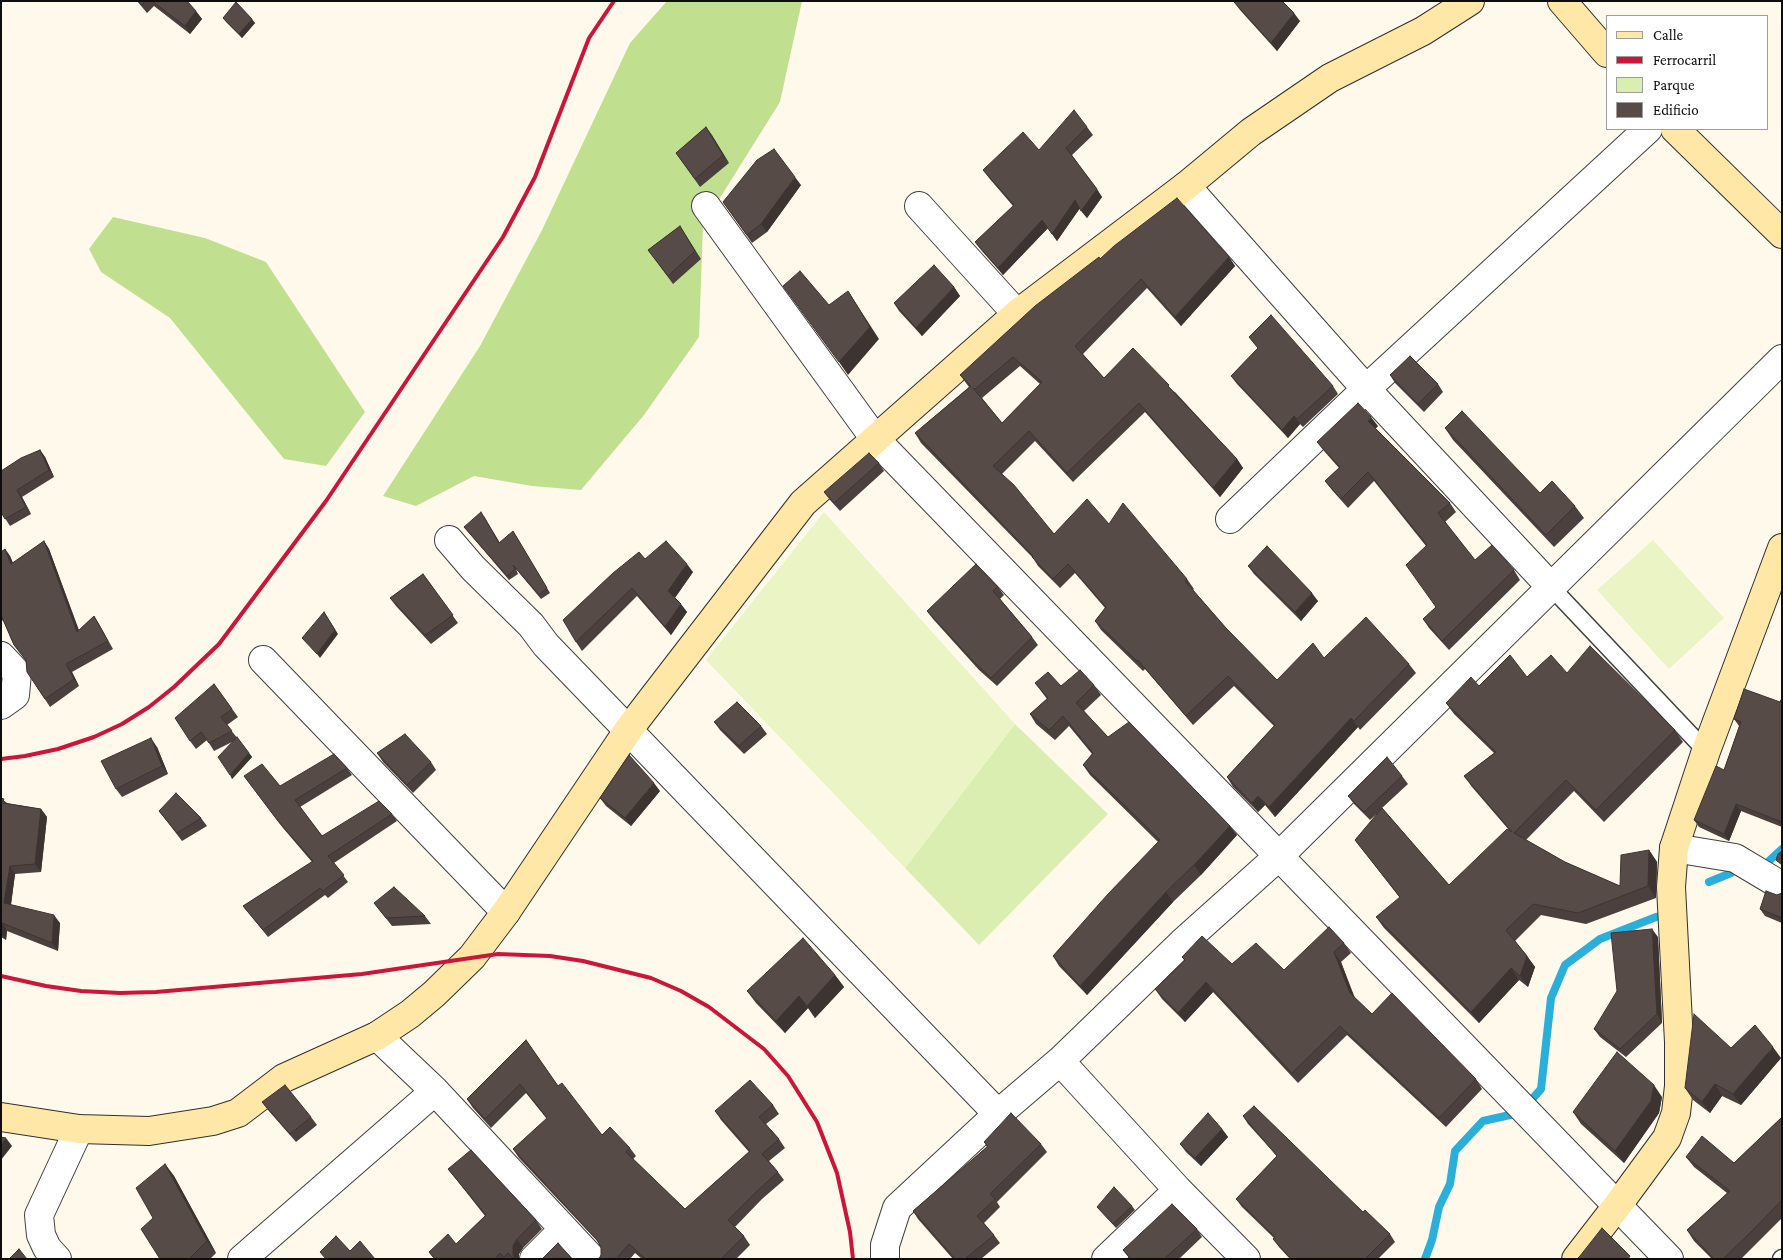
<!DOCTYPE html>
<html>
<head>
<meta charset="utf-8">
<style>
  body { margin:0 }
  #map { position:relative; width:1783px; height:1260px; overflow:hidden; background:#fff9ec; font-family:"Crimson Pro",serif }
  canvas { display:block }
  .frame { position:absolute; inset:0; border:2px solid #0d0d0d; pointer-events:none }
  .legend { position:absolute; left:1606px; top:15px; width:162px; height:115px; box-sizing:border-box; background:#fff; border:1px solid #9e9e9e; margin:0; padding:6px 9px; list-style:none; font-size:15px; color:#0d0d0d }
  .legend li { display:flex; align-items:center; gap:10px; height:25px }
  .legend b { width:25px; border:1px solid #9e9e9e }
</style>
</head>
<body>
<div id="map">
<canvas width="1783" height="1260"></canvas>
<div class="frame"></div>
<ul class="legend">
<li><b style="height:6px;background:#ffe8a7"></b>Calle</li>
<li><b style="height:6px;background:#cb1639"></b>Ferrocarril</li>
<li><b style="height:14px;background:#daeeb2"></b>Parque</li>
<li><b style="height:14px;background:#574b48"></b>Edificio</li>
</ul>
</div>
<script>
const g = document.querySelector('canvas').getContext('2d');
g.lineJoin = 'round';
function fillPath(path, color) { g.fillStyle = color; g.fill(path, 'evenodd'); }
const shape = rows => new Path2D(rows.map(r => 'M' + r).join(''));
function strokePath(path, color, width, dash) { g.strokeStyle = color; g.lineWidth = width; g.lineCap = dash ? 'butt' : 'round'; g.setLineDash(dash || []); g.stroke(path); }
const green = shape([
  [1015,724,1108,814,979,945,905,868]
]);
const forest = shape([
  [667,1,802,1,780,102,703,225,699,337,644,415,581,490,532,486,474,476,416,506,383,496,480,346,542,230,630,43],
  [113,217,205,238,266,262,365,412,326,466,284,459,170,318,101,272,89,249]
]);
const pitch = shape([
  [824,512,1015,724,905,868,706,660],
  [1653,540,1724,618,1669,669,1597,590]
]);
const stream = shape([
  [1769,861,1782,849],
  [1709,882,1731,873],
  [1527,1105,1541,1089,1551,998,1565,965,1600,939,1656,917],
  [1425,1259,1432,1240,1439,1207,1450,1184,1455,1151,1483,1121,1519,1113]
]);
const lane = shape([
  [1551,587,1706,751],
  [1781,1259,1782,1258]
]);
const street = shape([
  [1186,186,1366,389,1551,587],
  [706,206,875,439,1669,1259],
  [919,206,1017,314],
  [1230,519,1366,389,1648,129],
  [449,540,473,568,531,625,546,645,998,1114],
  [1,656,17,673,15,695,1,705],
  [263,660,506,912],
  [1674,848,1735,858,1782,886],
  [377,1036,435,1091,592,1259],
  [1060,1061,1178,1190,1246,1259],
  [57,1259,47,1248,41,1235,39,1215,79,1129],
  [242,1259,435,1091],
  [534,1259,564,1229],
  [885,1259,885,1245,897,1208,998,1114,1060,1061,1182,943,1279,856,1782,359],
  [1106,1259,1178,1190]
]);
const secondary = shape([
  [1562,1,1607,53],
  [1675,129,1782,234],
  [1,1117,79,1129,149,1131,213,1121,238,1113,284,1078,377,1036,410,1014,434,994,472,957,506,912,629,729,803,503,1017,314,1186,186,1251,132,1330,78,1423,31,1470,1],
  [1576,1259,1617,1206,1667,1138,1676,1113,1679,1086,1679,1042,1671,887,1674,848,1706,751,1782,548]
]);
const rail = shape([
  [1,759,25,756,58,749,94,737,122,724,149,707,174,687,219,644,326,501,503,237,535,177,589,38,614,1],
  [1,976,46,986,81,991,120,993,156,992,362,974,498,954,550,956,583,961,651,978,681,991,709,1007,764,1049,788,1076,817,1122,837,1173,850,1232,853,1259]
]);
const wall = shape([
  [137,1,187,1,202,19,190,34,154,6,147,13],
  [1234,2,1300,21,1277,51,1240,10],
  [223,18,255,23,242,38,226,22],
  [706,127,729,163,700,187,676,153],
  [1087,127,1093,135,1072,155,1102,197,1087,218,1080,208,1057,241,1048,228,1003,275,981,250,975,242,1013,206,989,178,983,170,1039,150],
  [801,185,767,232,752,243,723,202],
  [680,226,701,259,673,284,648,250],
  [1229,257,1235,266,1181,326,1147,288,1083,354,1104,378,1175,392,1237,459,1243,468,1220,497,1145,412,1073,482,1035,441,1002,474,1054,534,1109,524,1187,579,1194,589,1193,590,1226,628,1277,680,1324,658,1409,664,1416,673,1360,730,1358,727,1275,817,1265,805,1258,812,1233,787,1227,777,1274,726,1234,686,1193,725,1145,669,1143,671,1101,630,1095,621,1105,608,1075,573,1060,588,1038,566,1033,558,921,443,915,433,969,387,960,375,1100,259],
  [1020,366,1040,384,1002,423,982,398],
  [954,287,960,296,922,336,899,311,894,303],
  [1249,337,1333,386,1338,394,1303,427,1300,424,1288,438,1237,384,1231,376,1258,348],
  [1390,375,1438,384,1443,392,1424,412,1395,383],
  [1378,426,1375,429,1450,503,1456,512,1445,522,1475,560,1514,570,1520,580,1449,650,1429,628,1423,619,1436,607,1426,546,1374,481,1348,508,1332,490,1325,481,1339,468,1324,451,1317,442],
  [1445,428,1540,493,1575,506,1584,518,1554,547,1453,440],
  [40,450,45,457,54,477,22,497,31,514,10,526,1,512],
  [879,463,884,471,840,511,830,500,824,492],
  [484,516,500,543,516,536,550,593,541,599,516,569,518,574,509,580,464,527],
  [44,541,49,549,79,630,94,616,99,624,113,649,72,672,79,686,50,707,27,672,26,661,14,645,3,620,1,622,1,552,5,549,10,556,13,563],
  [645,559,693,572,675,598,687,612,671,635,637,596,582,651,576,642],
  [1248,566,1318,601,1301,621,1254,574],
  [423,574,458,623,431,644,396,606,390,598],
  [998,587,1004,595,1000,599,1032,637,1038,645,997,686,979,670,933,619,927,611],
  [1567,673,1675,730,1683,742,1604,822,1574,791,1526,840,1565,862,1620,886,1649,850,1657,862,1656,898,1586,924,1541,915,1515,941,1527,956,1535,967,1528,987,1519,980,1479,1023,1384,928,1376,917,1400,898,1355,840,1380,811,1370,820,1354,804,1348,796,1402,776,1408,784,1382,808,1449,885,1509,830,1472,787,1464,776,1494,753,1454,714,1446,703,1479,686,1527,677],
  [1035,683,1061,686,1094,685,1101,695,1084,711,1108,737,1237,835,1201,875,1173,902,1087,995,1059,966,1053,956,1158,842,1090,775,1083,765,1092,754,1069,726,1055,740,1036,724,1030,714,1047,699],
  [214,684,238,717,227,725,252,757,232,779,232,742,214,751,207,740,196,749,190,741],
  [1782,698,1782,827,1741,811,1729,841,1699,827,1694,820,1724,770,1739,726,1734,719,1780,702],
  [714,722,761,726,767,734,744,754,720,730],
  [157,747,168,774,122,797,116,789],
  [377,753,431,762,436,770,413,793,383,762],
  [347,768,352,775,300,807,322,836,392,814,397,821,334,863,348,882,328,898,325,895,268,937,243,906,312,862,283,828,244,776,280,786],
  [660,791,631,826,606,806,600,798],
  [1,798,7,803,41,809,47,817,41,872,15,874,11,905,60,923,58,951,7,931,6,940,1,937],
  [159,811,201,818,207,826,182,841],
  [1782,893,1782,923,1765,916,1760,909,1777,895],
  [374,903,425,916,431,924,392,926],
  [1658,937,1662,1023,1626,1057,1600,1037,1594,1029],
  [1344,943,1351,953,1341,962,1355,998,1372,1014,1476,1079,1482,1089,1446,1127,1347,1035,1298,1083,1213,992,1185,1022,1162,999,1155,989,1184,960,1182,957,1232,964,1284,970],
  [835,975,844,987,815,1018,808,1008,785,1033,756,1003,747,991],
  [526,1040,558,1086,602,1135,630,1148,636,1156,633,1159,685,1209,749,1152,721,1120,715,1111,773,1105,779,1114,766,1124,779,1139,785,1148,769,1161,778,1172,784,1180,762,1199,735,1227,744,1236,750,1245,736,1259,642,1259,635,1253,630,1259,599,1259,601,1255,601,1247,600,1244,519,1158,513,1149,547,1119,526,1093,491,1128,473,1108,467,1099],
  [1731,1048,1781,1058,1741,1105,1722,1096,1710,1113,1693,1100,1685,1088],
  [1662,1097,1659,1113,1624,1163,1581,1124,1573,1112],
  [262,1102,311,1117,317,1125,296,1142,268,1110],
  [1243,1116,1363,1212,1390,1234,1395,1242,1378,1259,1290,1259,1279,1247,1273,1239,1274,1238,1242,1207,1236,1199,1277,1156,1248,1124],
  [1782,1117,1782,1218,1741,1259,1712,1259,1694,1241,1687,1230,1727,1193,1694,1167,1686,1157,1734,1163],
  [1222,1129,1228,1137,1201,1166,1186,1152,1180,1144],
  [984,1142,1041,1144,1047,1152,997,1202,1000,1207,984,1223,994,1235,1000,1243,981,1259,953,1259,918,1219,913,1211,987,1147],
  [165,1164,174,1176,216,1253,210,1259,160,1259,153,1218],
  [448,1169,536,1220,542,1229,523,1248,519,1254,519,1259,434,1259,429,1252,456,1244,485,1216],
  [1132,1206,1135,1210,1116,1228,1097,1207],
  [1197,1229,1202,1237,1179,1259,1130,1259,1123,1250]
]);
const shadedWall = shape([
  [196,11,202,19,190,34,185,26],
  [1294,13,1300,21,1277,51,1271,43],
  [252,19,255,23,242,38,239,34],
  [706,127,712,135,729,163,723,155],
  [795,177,801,185,767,232,761,224],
  [1097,189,1102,197,1087,218,1081,211],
  [1075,200,1080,208,1057,241,1052,234],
  [1042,220,1048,228,1003,275,998,268],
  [1229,257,1235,266,1181,326,1175,317],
  [954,287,960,296,922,336,916,328],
  [848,291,879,339,848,375,839,362],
  [1294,416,1300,424,1288,438,1282,430],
  [1371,417,1378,426,1374,430,1368,421],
  [40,450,45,457,54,477,49,470],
  [1237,459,1243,468,1220,497,1213,488],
  [17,490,22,497,31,514,26,507],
  [44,541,49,549,82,640,77,632],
  [5,549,10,556,16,571,11,564],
  [687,564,693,572,674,599,668,591],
  [1312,593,1318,601,1301,621,1295,612],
  [681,604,687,612,671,635,665,627],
  [324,612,338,634,320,658,317,654],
  [66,664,72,672,79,686,74,679],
  [1351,718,1358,727,1275,817,1269,807],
  [151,738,157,747,168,774,162,766],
  [249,753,252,757,232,779,230,775],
  [654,783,660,791,631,826,625,818],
  [1258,796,1265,805,1258,812,1252,803],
  [1736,804,1741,811,1729,841,1724,834],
  [41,809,47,817,41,872,35,864],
  [1230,826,1237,835,1201,875,1194,865],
  [1649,850,1657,862,1656,898,1648,886],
  [10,866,15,874,10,911,4,903],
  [1166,892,1173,902,1087,995,1080,986],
  [54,915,60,923,58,951,52,943],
  [2,923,7,931,6,940,1,933],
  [1652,929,1658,937,1662,1023,1657,1014],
  [1334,952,1341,962,1356,1003,1350,993],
  [1527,956,1535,967,1528,987,1520,976],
  [1511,968,1519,980,1479,1023,1471,1012],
  [835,975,844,987,815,1018,807,1006],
  [1206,982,1213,992,1185,1022,1178,1013],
  [799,996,808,1008,785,1033,776,1021],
  [1773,1047,1781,1058,1741,1105,1733,1094],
  [1715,1084,1722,1096,1710,1113,1702,1102],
  [1654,1085,1662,1097,1659,1113,1624,1163,1615,1151],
  [1222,1129,1228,1137,1201,1166,1195,1158],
  [6,1138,12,1146,1,1160,1,1145],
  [165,1164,174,1176,216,1253,207,1241],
  [517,1239,523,1248,519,1254,519,1259,515,1259,513,1255,513,1246]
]);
const building = shape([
  [138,1,145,1,142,5,138,1],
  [152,1,187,1,196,11,185,26,152,1],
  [1235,1,1282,1,1294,13,1271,43,1234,2,1235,1],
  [236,2,252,19,239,34,223,18,236,2],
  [1074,110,1087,127,1066,148,1097,189,1081,211,1075,200,1052,234,1042,220,998,268,975,242,1014,205,983,170,1023,132,1039,150,1074,110],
  [706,127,723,155,695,179,676,153,706,127],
  [774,149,795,177,761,224,747,235,723,202,757,160,774,149],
  [1177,198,1229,257,1175,317,1141,279,1075,346,1104,378,1133,348,1169,385,1168,386,1237,459,1213,488,1139,403,1067,473,1029,431,993,466,1014,485,1054,534,1087,499,1109,524,1123,503,1187,579,1185,581,1226,628,1277,680,1313,643,1324,658,1366,617,1409,664,1354,721,1351,718,1269,807,1258,796,1252,803,1227,777,1275,725,1228,676,1186,716,1138,660,1137,661,1095,621,1106,607,1068,564,1053,579,1032,557,1033,556,915,433,971,386,960,375,1035,306,1099,257,1100,259,1114,246,1177,198],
  [1013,357,1042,382,1002,423,973,388,975,389,1013,357],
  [680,226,695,251,668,276,648,250,680,226],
  [934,265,954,287,916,328,894,303,934,265],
  [800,271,829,305,848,291,870,327,839,362,783,286,800,271],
  [1271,315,1333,386,1297,419,1294,416,1282,430,1231,376,1258,348,1249,337,1271,315],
  [1410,356,1438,384,1418,404,1390,375,1410,356],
  [1358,403,1371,417,1368,421,1450,503,1438,513,1475,560,1492,545,1514,570,1442,641,1423,619,1436,607,1406,565,1427,545,1368,472,1341,499,1325,481,1340,467,1317,442,1358,403],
  [1462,411,1540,493,1552,481,1575,506,1546,535,1445,428,1462,411],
  [40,450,49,470,17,490,26,507,5,519,1,512,1,471,21,458,40,450],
  [869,453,879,463,834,503,824,492,869,453],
  [481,512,499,543,513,531,547,588,539,595,513,565,515,569,507,576,464,527,481,512],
  [44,541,77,632,94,616,108,641,66,664,74,679,45,699,27,672,26,660,14,645,1,615,1,552,5,549,11,564,44,541],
  [666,541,687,564,668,591,681,604,665,627,632,588,576,642,563,620,613,573,639,552,645,559,666,541],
  [1267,546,1312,593,1295,612,1248,566,1267,546],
  [976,564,998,587,993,591,1032,637,991,678,974,662,927,611,976,564],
  [423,574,453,615,425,635,390,598,423,574],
  [324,612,335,630,317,654,302,638,324,612],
  [1590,646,1675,730,1596,810,1566,780,1514,833,1565,862,1620,886,1621,855,1649,850,1648,886,1578,913,1533,904,1506,930,1527,956,1520,976,1511,968,1471,1012,1376,917,1400,897,1355,840,1382,808,1449,885,1507,829,1512,832,1464,776,1496,752,1446,703,1471,677,1479,686,1510,655,1527,677,1551,655,1567,673,1590,646],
  [1080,670,1094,685,1076,703,1108,737,1129,722,1230,826,1194,865,1166,892,1080,986,1053,956,1108,894,1160,840,1083,765,1093,753,1063,716,1049,730,1030,714,1048,698,1035,683,1048,672,1061,686,1080,670],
  [214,684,232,709,221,717,232,731,209,743,201,732,190,741,175,718,214,684],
  [1744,689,1780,702,1782,698,1782,822,1736,804,1724,834,1694,820,1716,766,1724,770,1741,722,1734,719,1744,689],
  [737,702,761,726,739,746,714,722,737,702],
  [405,734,431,762,407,785,377,753,405,734],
  [237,737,249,753,230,775,218,757,237,737],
  [151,738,162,766,116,789,101,761,151,738],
  [334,754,347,768,295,800,322,836,379,801,392,814,328,856,344,875,323,891,320,888,263,930,243,906,313,861,278,821,244,776,262,764,280,786,334,754],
  [629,755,654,783,625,818,600,798,629,755],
  [1387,757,1402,776,1364,812,1348,796,1387,757],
  [176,793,201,818,177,833,159,811,176,793],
  [1,798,4,799,2,803,41,809,35,864,10,866,4,903,54,915,52,943,2,923,1,926,1,798],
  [1782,851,1782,865,1776,860,1778,854,1782,851],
  [394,887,425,916,386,918,374,903,394,887],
  [1766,891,1777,895,1782,893,1782,918,1760,909,1766,891],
  [1329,927,1344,943,1334,952,1350,993,1372,1014,1392,993,1476,1079,1439,1118,1340,1026,1292,1073,1206,982,1178,1013,1155,989,1185,960,1182,957,1202,936,1232,964,1256,943,1284,970,1329,927],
  [1652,929,1657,1014,1620,1049,1594,1029,1617,991,1611,933,1652,929],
  [803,938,835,975,807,1006,799,996,776,1021,747,991,803,938],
  [1694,1014,1731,1048,1755,1025,1773,1047,1733,1094,1715,1084,1702,1102,1685,1088,1694,1014],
  [526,1040,558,1086,562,1083,602,1135,610,1127,630,1148,626,1152,685,1209,750,1151,715,1111,750,1080,773,1105,759,1117,779,1139,762,1154,778,1172,757,1191,728,1220,744,1236,721,1259,646,1259,629,1244,616,1259,599,1259,601,1255,601,1247,597,1240,513,1149,547,1118,520,1084,485,1119,467,1099,526,1040],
  [1617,1052,1654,1085,1651,1101,1615,1151,1573,1112,1617,1052],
  [285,1085,311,1117,290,1134,262,1102,285,1085],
  [1254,1106,1363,1212,1365,1210,1390,1234,1365,1259,1291,1259,1273,1239,1275,1237,1236,1199,1277,1156,1243,1116,1254,1106],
  [1011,1113,1041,1144,990,1194,995,1199,977,1216,994,1235,965,1259,955,1259,913,1211,988,1146,984,1142,1011,1113],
  [1208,1113,1222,1129,1195,1158,1180,1144,1208,1113],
  [1782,1117,1782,1200,1751,1232,1723,1259,1714,1259,1687,1230,1730,1191,1686,1157,1702,1136,1734,1163,1782,1117],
  [1,1137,6,1138,1,1145,1,1137],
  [471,1150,536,1220,517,1239,513,1246,513,1255,515,1259,514,1259,508,1253,504,1257,500,1253,495,1259,435,1259,429,1252,448,1234,456,1244,486,1215,448,1169,471,1150],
  [165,1164,207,1241,189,1259,160,1259,141,1229,153,1218,136,1188,165,1164],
  [1114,1187,1132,1206,1113,1224,1097,1207,1114,1187],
  [1172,1204,1197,1229,1164,1259,1131,1259,1123,1250,1172,1204],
  [1602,1228,1630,1256,1628,1259,1577,1259,1580,1256,1602,1228],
  [336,1236,350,1251,360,1241,375,1259,326,1259,320,1252,336,1236],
  [558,1243,572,1259,542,1259,558,1243],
  [19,1249,27,1259,9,1259,19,1249]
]);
fillPath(green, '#daeeb2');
fillPath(forest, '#c0e08f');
fillPath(pitch, '#eaf4c5');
strokePath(stream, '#2aafdb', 8);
strokePath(lane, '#404040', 19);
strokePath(street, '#404040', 30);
strokePath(secondary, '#2f2f2f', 30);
strokePath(lane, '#fff', 16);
strokePath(street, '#fff', 28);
strokePath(secondary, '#ffe8a7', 28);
strokePath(rail, '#cb1639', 4);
fillPath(wall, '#4b403e');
fillPath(shadedWall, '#3d3432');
fillPath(building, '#574b48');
strokePath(building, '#3d3432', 1);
</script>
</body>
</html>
